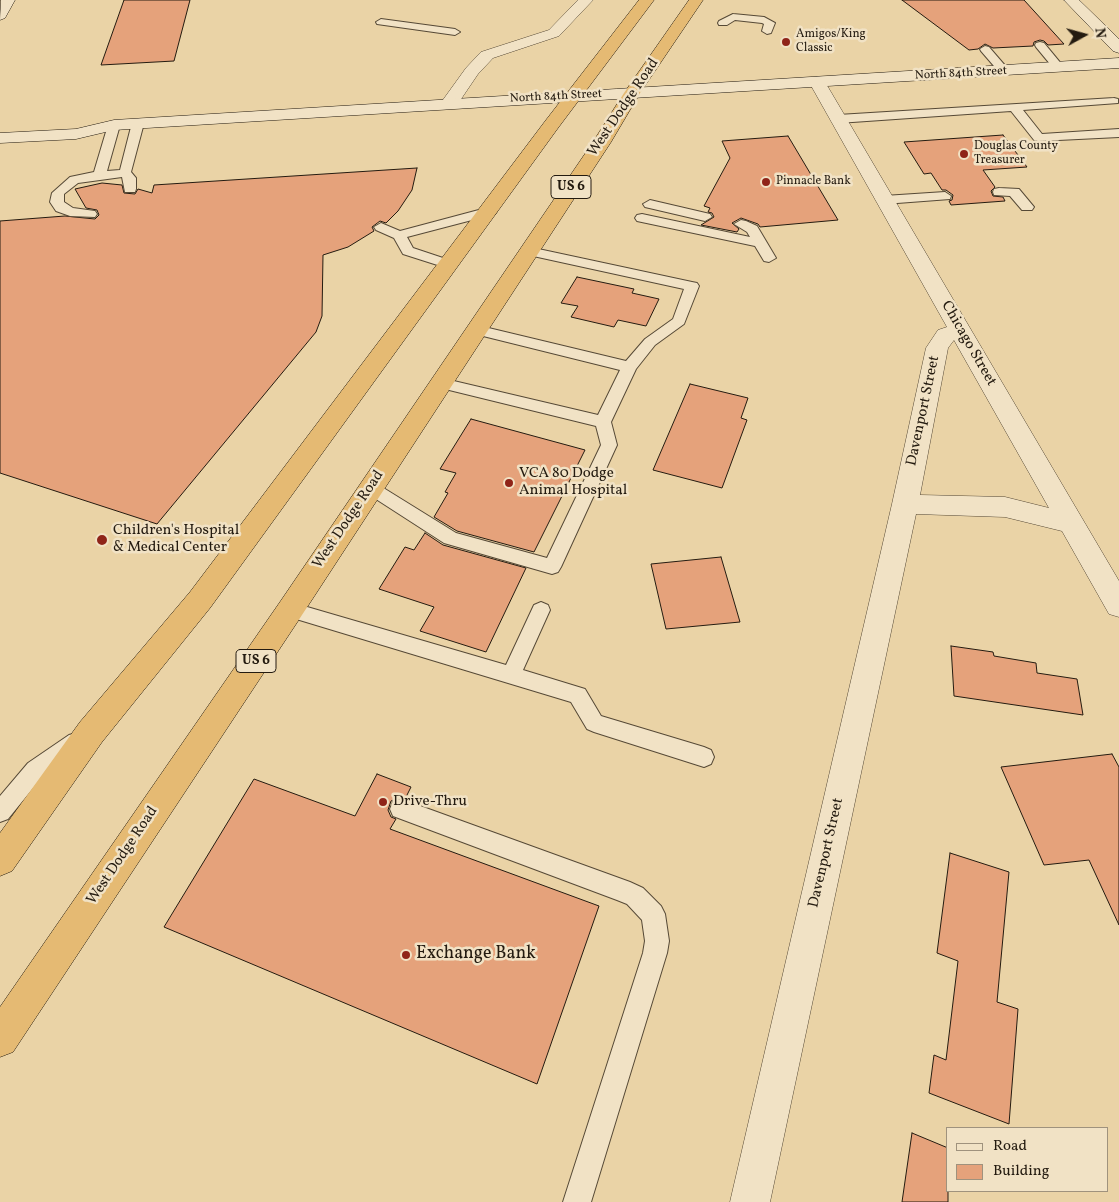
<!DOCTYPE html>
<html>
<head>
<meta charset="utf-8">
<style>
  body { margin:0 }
  #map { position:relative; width:1119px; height:1202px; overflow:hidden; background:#ead3a6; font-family:Vollkorn,serif }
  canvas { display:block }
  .legend { position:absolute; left:946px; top:1127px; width:162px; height:65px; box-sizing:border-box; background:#f1e2c5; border:1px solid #9f927d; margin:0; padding:6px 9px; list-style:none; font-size:15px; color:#241b10 }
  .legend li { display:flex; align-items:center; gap:10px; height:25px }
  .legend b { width:25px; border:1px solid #9f927d }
  .north { position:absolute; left:1059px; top:10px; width:50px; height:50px; -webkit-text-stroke:4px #f1e2c5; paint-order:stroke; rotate:83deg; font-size:14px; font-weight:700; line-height:20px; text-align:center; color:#241b10 }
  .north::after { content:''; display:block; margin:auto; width:18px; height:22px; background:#241b10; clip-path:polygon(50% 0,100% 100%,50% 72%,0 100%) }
</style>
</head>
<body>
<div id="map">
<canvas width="1119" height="1202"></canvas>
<ul class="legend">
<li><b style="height:6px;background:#f1e2c5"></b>Road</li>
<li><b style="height:14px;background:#e5a27b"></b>Building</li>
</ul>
<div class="north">N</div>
</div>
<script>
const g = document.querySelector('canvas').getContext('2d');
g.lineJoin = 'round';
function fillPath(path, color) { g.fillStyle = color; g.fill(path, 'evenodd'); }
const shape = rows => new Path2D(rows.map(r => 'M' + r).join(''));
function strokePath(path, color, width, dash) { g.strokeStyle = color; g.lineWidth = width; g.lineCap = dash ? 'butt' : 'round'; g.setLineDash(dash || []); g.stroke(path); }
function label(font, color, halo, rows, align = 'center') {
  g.font = font + ' Vollkorn,serif'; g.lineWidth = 5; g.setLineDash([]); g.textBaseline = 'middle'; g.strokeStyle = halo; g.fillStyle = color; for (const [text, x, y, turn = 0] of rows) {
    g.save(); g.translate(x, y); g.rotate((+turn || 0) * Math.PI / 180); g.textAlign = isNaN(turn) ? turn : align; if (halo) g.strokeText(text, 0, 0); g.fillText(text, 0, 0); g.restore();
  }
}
const building = shape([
  [124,0,190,0,174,61,101,65,124,0],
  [902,0,1024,0,1064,44,1048,45,1044,41,1040,40,1034,42,1033,46,993,48,985,44,978,49,969,50,902,0],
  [1003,135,1027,167,983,170,995,187,991,191,993,196,1003,197,1005,201,951,205,949,201,952,200,953,195,946,190,942,190,931,173,924,174,904,142,1003,135],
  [788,136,838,220,760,227,758,224,741,218,732,223,739,229,737,232,701,225,714,217,712,213,708,212,710,208,704,206,730,158,722,141,788,136],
  [417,168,412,190,398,211,386,223,380,221,372,227,374,231,348,247,323,255,322,316,316,332,157,524,0,473,0,221,65,216,95,219,99,215,97,210,86,208,75,189,102,183,122,185,124,193,135,194,138,189,152,193,154,185,417,168],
  [577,277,634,289,632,293,659,299,646,326,618,320,614,327,571,317,578,306,561,303,577,277],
  [690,384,748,398,741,418,747,420,722,488,653,470,690,384],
  [471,419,585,450,534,552,457,531,434,517,448,493,445,492,456,473,440,469,471,419],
  [425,533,443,545,526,568,486,652,420,631,434,607,379,589,405,547,414,550,425,533],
  [721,557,740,622,666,629,651,564,721,557],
  [951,646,993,652,994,656,1036,663,1037,673,1077,679,1083,715,954,696,951,646],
  [1112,754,1119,767,1119,925,1089,860,1044,865,1001,767,1112,754],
  [377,774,411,787,405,799,400,797,391,801,388,810,391,817,396,819,390,829,599,906,537,1084,164,927,254,779,355,816,377,774],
  [950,853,1009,872,997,1002,1018,1009,1009,1124,929,1093,934,1055,946,1060,958,961,937,953,950,853],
  [912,1133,948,1148,948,1202,902,1202,912,1133]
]);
const lane = shape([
  [733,14,764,17,775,23,771,33,767,34,762,31,764,24,762,23,735,20,727,25,719,25,718,23,719,21,733,14],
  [381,19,455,29,460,32,455,35,377,24,376,22,381,19],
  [1040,42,1044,43,1063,66,1065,68,1063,70,1055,70,1036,47,1035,45,1036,43,1040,42],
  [985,46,989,47,1008,69,1010,71,1008,73,1000,73,981,51,980,49,985,46],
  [1114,98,1118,99,1118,103,1023,110,1042,134,1119,129,1119,137,1038,141,1034,140,1011,111,838,123,832,119,838,115,1114,98],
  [138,119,144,123,131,172,136,178,136,189,135,192,125,192,122,177,78,183,64,194,64,202,73,208,95,211,97,214,95,217,70,216,56,211,50,202,52,193,70,177,94,172,108,125,114,121,120,125,107,171,120,170,132,123,138,119],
  [999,188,1019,189,1034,207,1032,210,1022,210,1010,196,994,195,993,192,994,189,999,188],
  [945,192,951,196,950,199,884,204,878,200,884,196,945,192],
  [650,200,710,214,712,217,705,221,645,207,643,204,650,200],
  [490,207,495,208,497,211,495,214,407,237,413,248,455,262,457,265,455,268,450,269,403,254,394,238,376,230,374,227,381,223,400,231,490,207],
  [642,214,750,237,747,232,734,224,741,220,746,221,757,226,776,258,769,262,764,261,755,246,637,221,635,218,637,215,642,214],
  [529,247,692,282,697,283,699,286,684,324,655,345,636,369,611,422,617,445,561,567,558,572,552,574,444,543,365,492,362,488,365,484,371,482,377,484,456,533,547,558,601,445,596,426,441,388,435,387,433,383,435,379,441,378,598,415,620,370,471,333,469,330,471,327,476,325,626,361,645,339,673,319,684,289,524,254,522,251,529,247],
  [290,602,506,665,534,605,541,602,548,605,550,610,523,670,585,689,601,716,704,747,711,750,714,757,711,764,704,767,594,732,587,729,571,702,283,615,281,610,283,605,290,602],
  [76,733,83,735,86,742,83,749,42,777,8,819,0,822,0,796,28,763,69,735,76,733],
  [401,799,630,882,643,888,661,906,665,914,669,941,667,953,591,1202,563,1202,643,953,645,941,642,920,627,904,617,900,393,816,390,809,393,802,401,799]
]);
const street = shape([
  [578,0,593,0,559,36,493,58,478,74,455,108,443,108,440,104,466,68,481,52,549,30,578,0],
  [817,77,823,78,825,82,1119,581,1119,617,1109,614,1062,531,1005,517,916,514,770,1202,730,1202,892,504,926,348,938,330,947,327,809,82,811,78,817,77],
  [954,340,1049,508,1005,497,920,495,948,348,954,340]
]);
const secondary = shape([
  [1,0,15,0,5,18,0,20,1,0],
  [1064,0,1079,0,1119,39,1119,53,1113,51,1064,0],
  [1119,58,1119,68,114,130,76,139,0,143,0,133,76,129,114,120,1119,58]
]);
const highway = shape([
  [639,0,654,0,558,128,210,608,102,742,12,871,0,876,0,833,80,722,190,592,546,120,639,0],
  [689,0,703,0,640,93,611,142,300,618,13,1052,0,1057,0,1007,280,602,593,142,624,93,689,0]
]);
const markers = [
  [786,42,5,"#8f2418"],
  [964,154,5,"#8f2418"],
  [766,182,5,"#8f2418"],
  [509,483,5,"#8f2418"],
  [102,540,6,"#8f2418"],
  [383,802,5,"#8f2418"],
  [406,955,5,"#8f2418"]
];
const farPoinames = [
  ["Amigos/King",796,35],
  ["Classic",796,49],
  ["Douglas County",974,147],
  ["Treasurer",974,161],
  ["Pinnacle Bank",776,182]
];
const farStreetnames = [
  ["North 84th Street",961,74,-3],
  ["North 84th Street",556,97,-3]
];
const shields = [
  [571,187,40],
  [256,661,40]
];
const shieldNames = [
  ["US 6",571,187],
  ["US 6",256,661]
];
const streetNames = [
  ["West Dodge Road",624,108,-56],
  ["Chicago Street",968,344,60],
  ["Davenport Street",924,411,-78],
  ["West Dodge Road",349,520,-56],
  ["Davenport Street",827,853,-77],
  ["West Dodge Road",123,856,-56]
];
const poiNames = [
  ["VCA 80 Dodge",519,474],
  ["Animal Hospital",519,491],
  ["Children's Hospital",113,531],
  ["& Medical Center",113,548],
  ["Drive-Thru",393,802]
];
const nearPoinames = [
  ["Exchange Bank",416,955]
];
fillPath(building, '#e5a27b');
strokePath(building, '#241b10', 1);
strokePath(lane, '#564936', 2);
strokePath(street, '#564936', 1);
strokePath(secondary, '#241b10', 1);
strokePath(highway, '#241b10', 1);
fillPath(lane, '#f1e2c5');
fillPath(street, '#f1e2c5');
fillPath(secondary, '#f1e2c5');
fillPath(highway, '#e5ba73');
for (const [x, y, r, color] of markers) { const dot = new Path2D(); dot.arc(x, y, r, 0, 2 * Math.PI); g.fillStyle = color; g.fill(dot); strokePath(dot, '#f1e2c5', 2); }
label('12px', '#241b10', '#f1e2c5', farPoinames, 'left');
label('12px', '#241b10', '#f1e2c5', farStreetnames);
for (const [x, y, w] of shields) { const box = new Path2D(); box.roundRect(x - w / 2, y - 11.5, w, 23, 4); g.fillStyle = '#f1e2c5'; g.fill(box); strokePath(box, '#241b10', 1); }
label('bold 14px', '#241b10', null, shieldNames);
label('15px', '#241b10', '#f1e2c5', streetNames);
label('15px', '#241b10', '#f1e2c5', poiNames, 'left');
label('18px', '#241b10', '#f1e2c5', nearPoinames, 'left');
</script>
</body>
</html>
